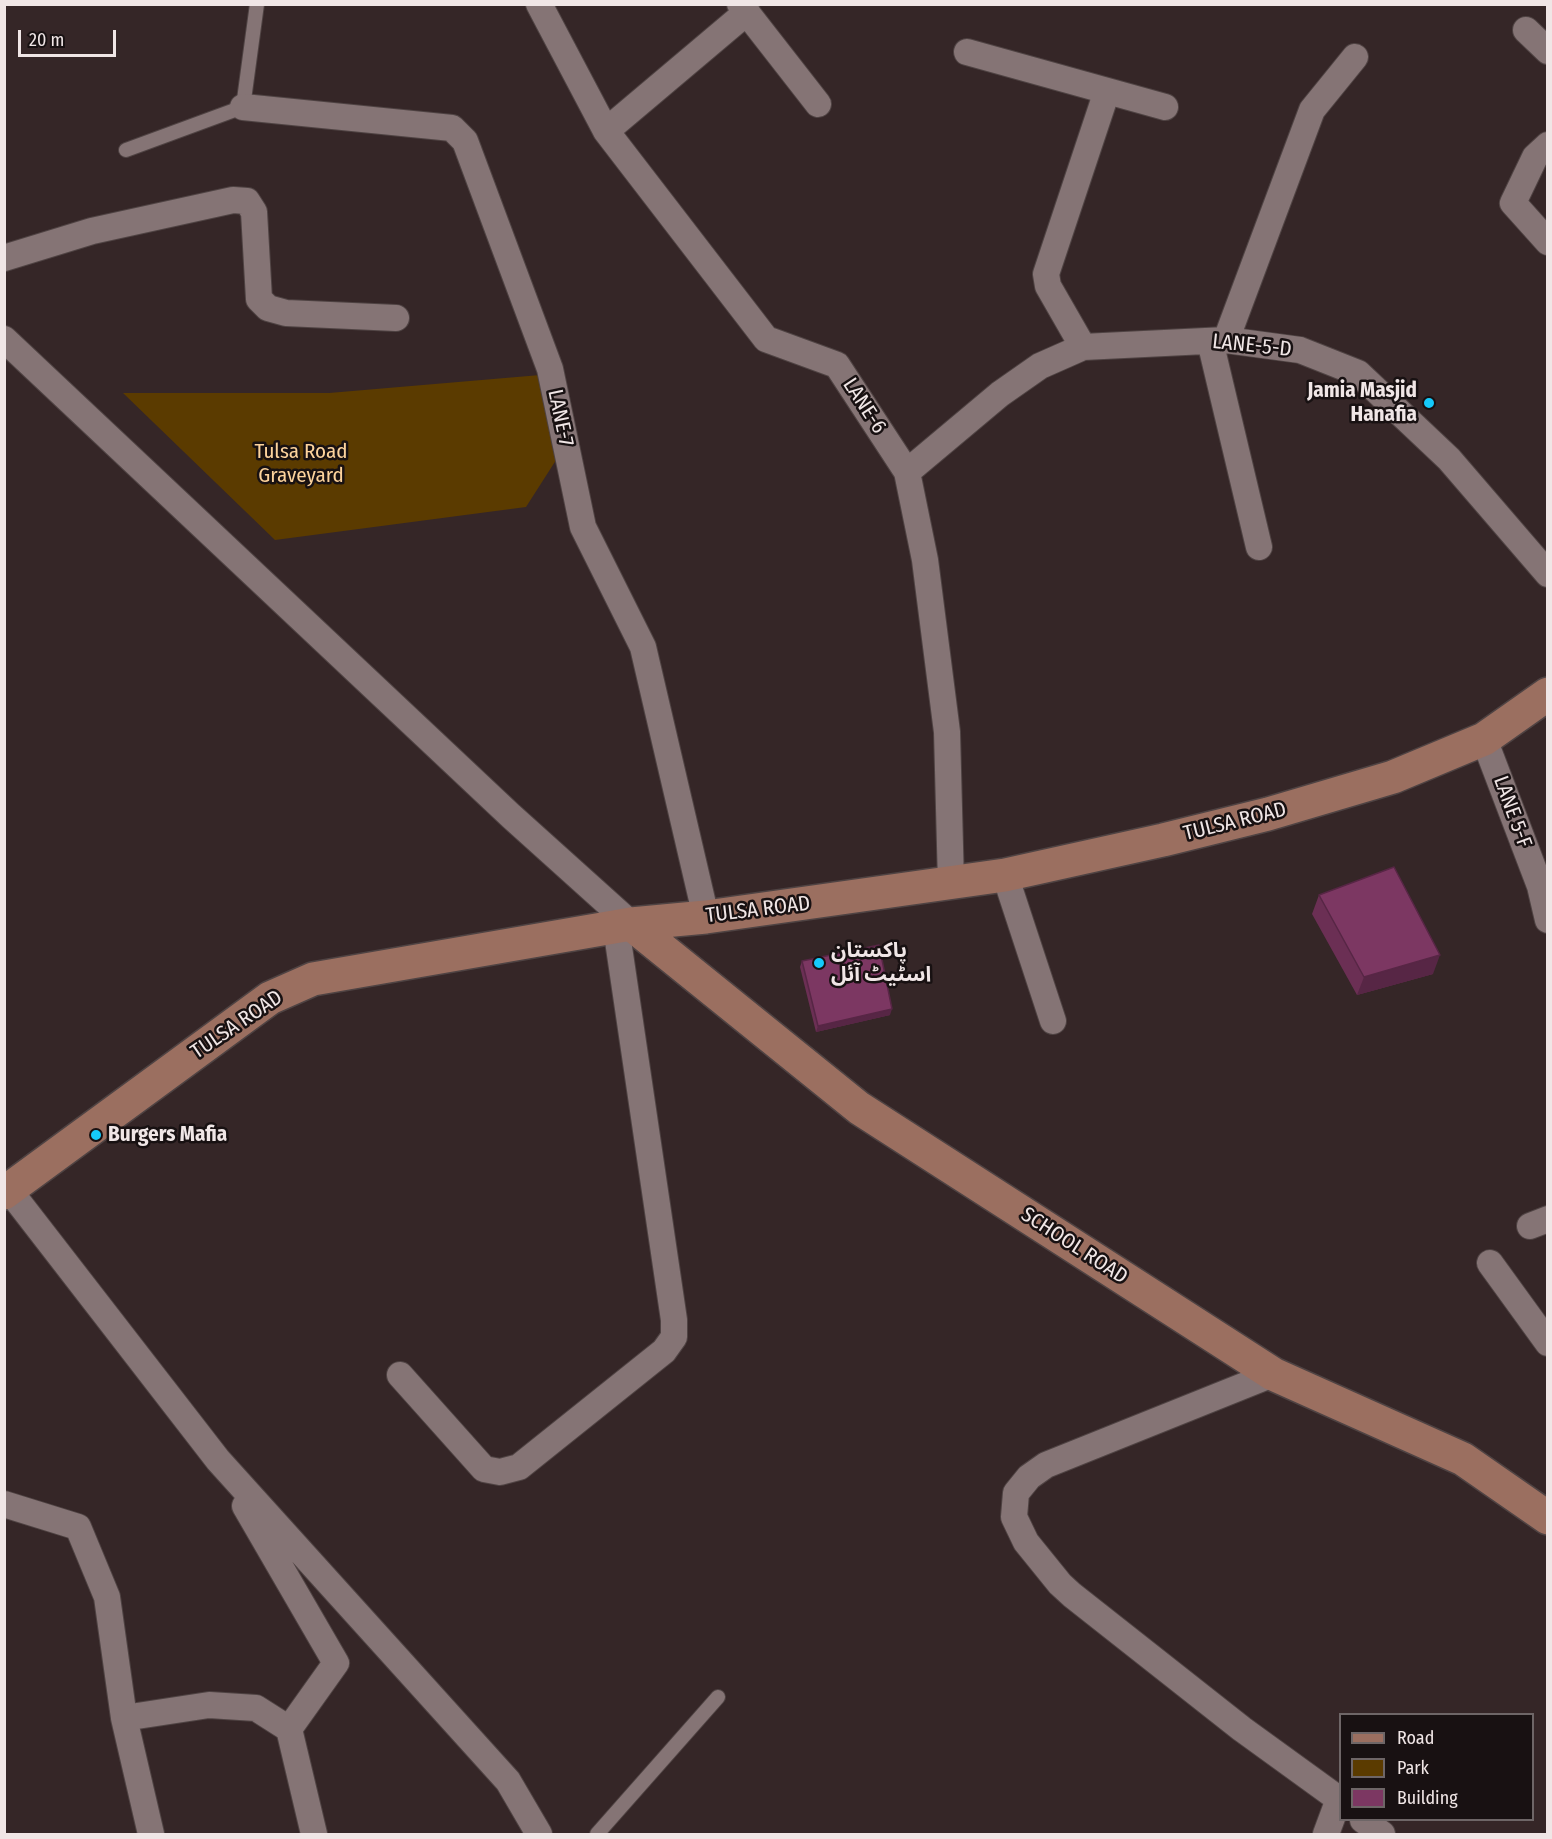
<!DOCTYPE html>
<html>
<head>
<meta charset="utf-8">
<style>
  body { margin:0 }
  #map { position:relative; width:1552px; height:1839px; overflow:hidden; background:#352627; font-family:"Fira Sans Condensed",sans-serif }
  canvas { display:block }
  .frame { position:absolute; inset:0; border:6px solid #f0e6e6; pointer-events:none }
  .legend { position:absolute; left:1339px; top:1713px; width:195px; height:108px; box-sizing:border-box; background:#181112; border:2px solid #6e6667; margin:0; padding:8px 10px; list-style:none; font-size:18px; color:#f0e6e6 }
  .legend li { display:flex; align-items:center; gap:12px; height:30px }
  .legend b { width:30px; border:2px solid #6e6667 }
  .scale { position:absolute; left:18px; top:30px; width:98px; height:27px; box-sizing:border-box; border:3px solid #f0e6e6; border-top:0; padding-left:8px; font-size:18px; line-height:21px; white-space:nowrap; color:#f0e6e6; -webkit-text-stroke:4px #181112; paint-order:stroke }
</style>
</head>
<body>
<div id="map">
<canvas width="1552" height="1839"></canvas>
<div class="frame"></div>
<ul class="legend">
<li><b style="height:8px;background:#9b6f60"></b>Road</li>
<li><b style="height:16px;background:#5b3b00"></b>Park</li>
<li><b style="height:16px;background:#7c3762"></b>Building</li>
</ul>
<div class="scale">20 m</div>
</div>
<script>
const g = document.querySelector('canvas').getContext('2d');
g.lineJoin = 'round';
function fillPath(path, color) { g.fillStyle = color; g.fill(path, 'evenodd'); }
const shape = rows => new Path2D(rows.map(r => 'M' + r).join(''));
function strokePath(path, color, width, dash) { g.strokeStyle = color; g.lineWidth = width; g.lineCap = dash ? 'butt' : 'round'; g.setLineDash(dash || []); g.stroke(path); }
function label(font, color, halo, rows, align = 'center') {
  g.font = font + ' "Fira Sans Condensed","Noto Sans Arabic",sans-serif'; g.lineWidth = 5; g.setLineDash([]); g.textBaseline = 'middle'; g.strokeStyle = halo; g.fillStyle = color; for (const [text, x, y, turn = 0] of rows) {
    g.save(); g.translate(x, y); g.rotate((+turn || 0) * Math.PI / 180); g.textAlign = isNaN(turn) ? turn : align; if (halo) g.strokeText(text, 0, 0); g.fillText(text, 0, 0); g.restore();
  }
}
const green = shape([
  [552,374,567,443,526,507,275,540,123,393,329,393]
]);
const lane = shape([
  [126,150,243,107,257,4],
  [597,1834,718,1697]
]);
const street = shape([
  [539,4,606,131,766,339,837,365,907,472,925,560,947,732,951,884],
  [740,4,818,104],
  [1526,30,1548,51],
  [967,52,1165,107],
  [243,107,452,128,465,141,550,369,583,527,643,647,706,917],
  [606,131,747,12],
  [1548,145,1535,157,1513,203,1548,242],
  [4,258,92,231,233,200,247,201,254,212,259,299,268,308,286,313,396,318],
  [4,339,511,816,631,924],
  [1226,340,1312,110,1355,57],
  [1210,341,1259,547],
  [1083,347,1048,286,1046,274,1107,91],
  [907,472,1000,394,1040,366,1083,347,1226,340,1300,350,1358,373,1449,459,1548,574],
  [1484,739,1540,886,1548,920],
  [1005,875,1053,1021],
  [9,1190,218,1460,508,1781,539,1834],
  [1530,1226,1548,1219],
  [1490,1263,1548,1343],
  [1273,1374,1046,1465,1029,1477,1016,1493,1014,1517,1026,1542,1060,1584,1072,1595,1242,1729,1340,1800],
  [400,1375,484,1469,500,1472,519,1467,664,1351,674,1337,674,1320,616,927],
  [4,1504,78,1527,107,1597,124,1718,151,1834],
  [245,1506,336,1663,289,1729],
  [124,1718,209,1705,256,1708,289,1729,314,1834],
  [1363,1820,1382,1834],
  [1326,1834,1339,1799]
]);
const secondary = shape([
  [631,924,859,1108,1273,1374,1463,1459,1548,1518],
  [4,1193,270,998,313,979,631,924,706,917,1005,875,1163,840,1268,814,1393,777,1484,739,1548,694]
]);
const wall = shape([
  [1319,895,1433,974,1357,995,1312,914],
  [802,961,890,1015,816,1032,800,967]
]);
const shadedWall = shape([
  [1440,955,1433,974,1357,995,1364,977],
  [892,1009,890,1015,816,1032,818,1026]
]);
const building = shape([
  [1394,867,1440,955,1364,977,1319,895,1394,867],
  [879,945,892,1009,818,1026,802,961,879,945]
]);
const markers = [
  [1429,403,6,"#15cafb"],
  [819,963,6,"#15cafb"],
  [96,1135,6,"#15cafb"]
];
const streetNames = [
  ["LANE-5-D",1252,346,6],
  ["LANE-6",864,406,57],
  ["LANE-7",560,418,78],
  ["LANE 5-F",1512,812,70],
  ["TULSA ROAD",1235,822,-14],
  ["TULSA ROAD",758,910,-7],
  ["TULSA ROAD",237,1025,-34],
  ["SCHOOL ROAD",1074,1246,33]
];
const poiNames = [
  ["Jamia Masjid",1417,391,"right"],
  ["Hanafia",1417,415,"right"],
  ["پاکستان",831,951],
  ["اسٹیٹ آئل",831,975],
  ["Burgers Mafia",108,1135]
];
const parkNames = [
  ["Tulsa Road",301,452],
  ["Graveyard",301,476]
];
fillPath(green, '#5b3b00');
strokePath(lane, '#4f4343', 16);
strokePath(street, '#4f4343', 28);
strokePath(secondary, '#4f4343', 36);
strokePath(lane, '#857475', 14);
strokePath(street, '#857475', 26);
strokePath(secondary, '#9b6f60', 33);
fillPath(wall, '#6b2f54');
fillPath(shadedWall, '#572645');
fillPath(building, '#7c3762');
strokePath(building, '#572645', 1.5);
for (const [x, y, r, color] of markers) { const dot = new Path2D(); dot.arc(x, y, r, 0, 2 * Math.PI); g.fillStyle = color; g.fill(dot); strokePath(dot, '#181112', 2); }
label('21px', '#f0e6e6', '#181112', streetNames);
label('bold 21px', '#f0e6e6', '#181112', poiNames, 'left');
label('21px', '#fdd39c', '#181112', parkNames);
</script>
</body>
</html>
